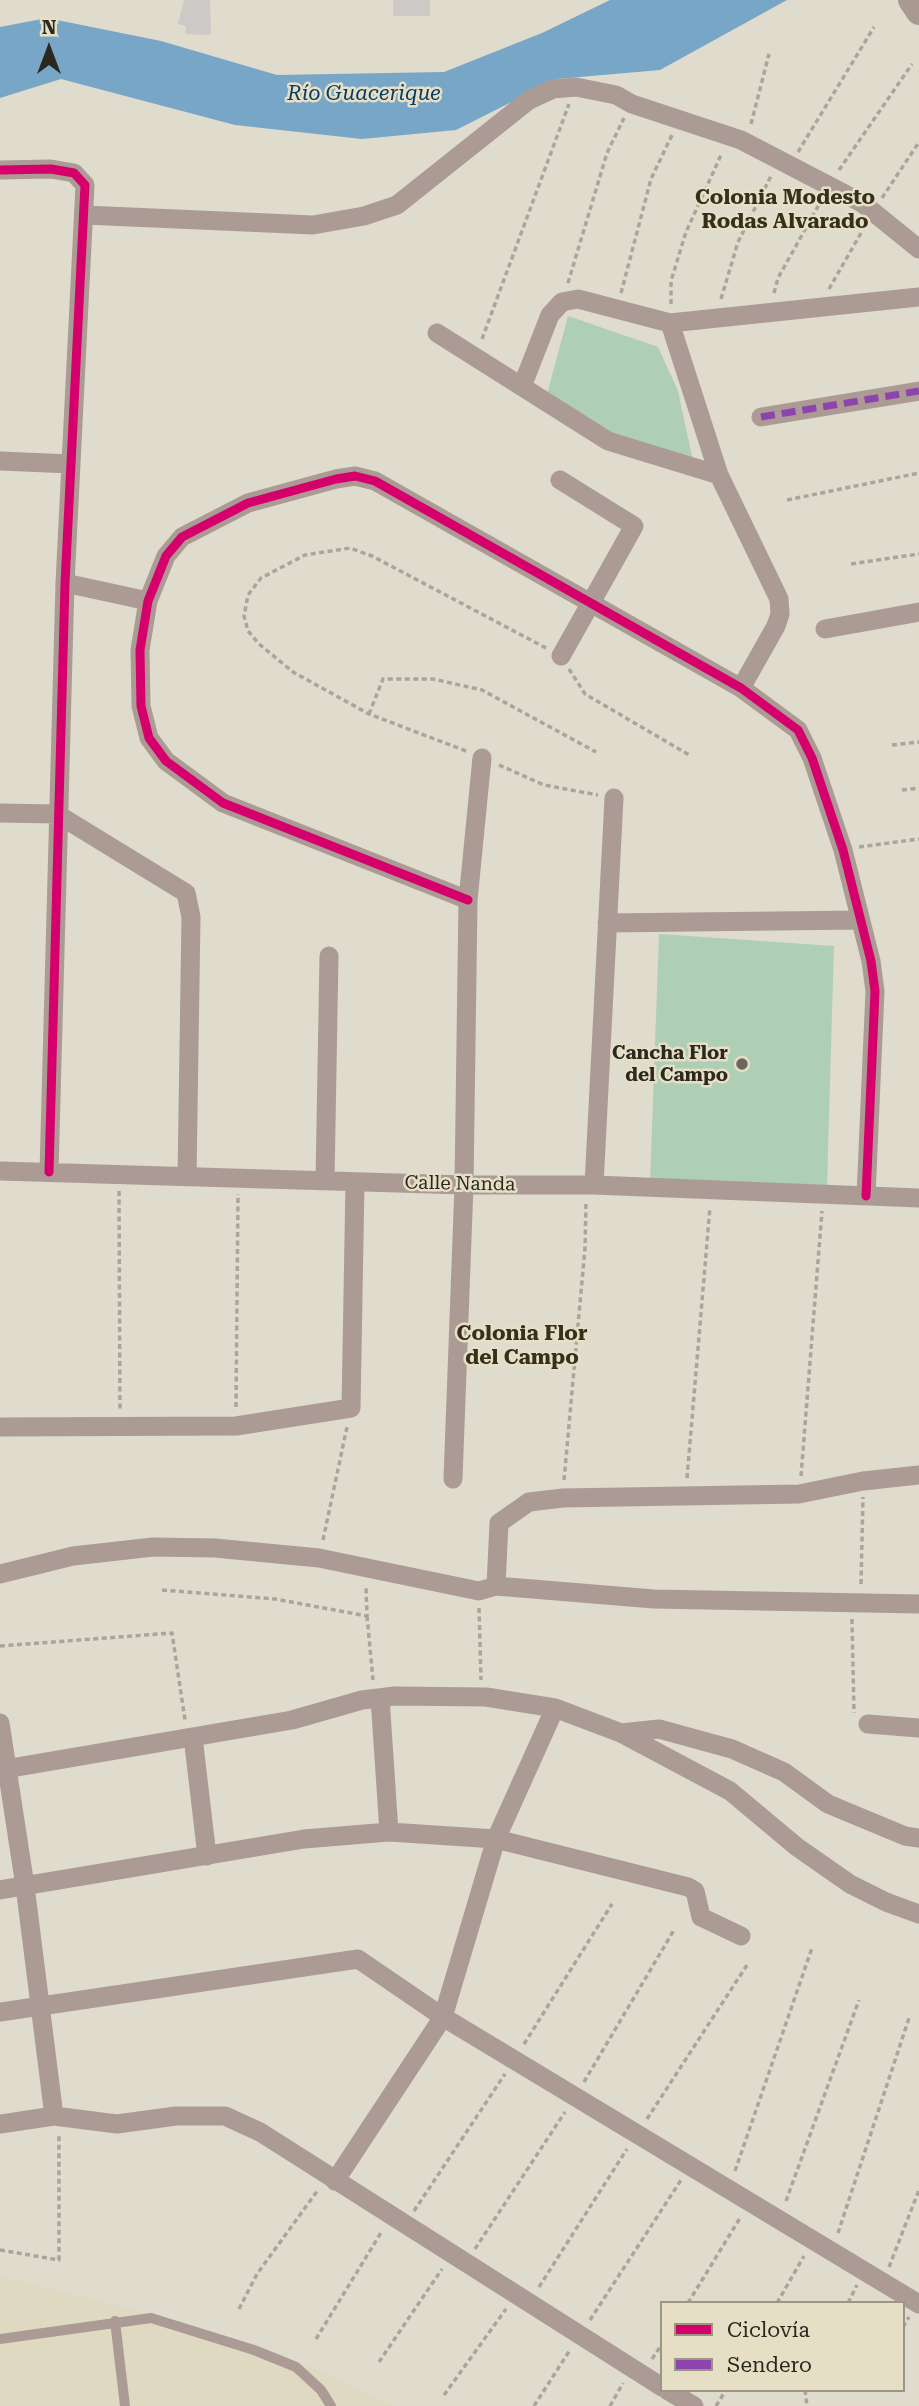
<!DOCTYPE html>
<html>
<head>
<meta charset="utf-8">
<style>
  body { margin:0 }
  #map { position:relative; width:919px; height:2406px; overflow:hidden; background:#dfdbcd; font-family:"Roboto Serif",serif }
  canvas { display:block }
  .legend { position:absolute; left:660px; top:2301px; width:245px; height:91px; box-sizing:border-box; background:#e6dfc6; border:2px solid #9b9683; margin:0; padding:9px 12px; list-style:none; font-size:21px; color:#2b281f }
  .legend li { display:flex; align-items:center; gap:14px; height:35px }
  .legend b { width:35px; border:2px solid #9b9683 }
  .north { position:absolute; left:14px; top:14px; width:70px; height:70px; -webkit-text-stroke:5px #e6dfc6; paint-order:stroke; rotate:0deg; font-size:19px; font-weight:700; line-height:28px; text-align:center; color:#2b281f }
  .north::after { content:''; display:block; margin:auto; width:24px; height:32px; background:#2b281f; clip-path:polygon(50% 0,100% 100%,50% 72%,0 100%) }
</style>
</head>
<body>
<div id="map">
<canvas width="919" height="2406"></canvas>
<ul class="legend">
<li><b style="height:9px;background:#d6006c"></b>Ciclovía</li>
<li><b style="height:9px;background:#8e44ad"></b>Sendero</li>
</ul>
<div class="north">N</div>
</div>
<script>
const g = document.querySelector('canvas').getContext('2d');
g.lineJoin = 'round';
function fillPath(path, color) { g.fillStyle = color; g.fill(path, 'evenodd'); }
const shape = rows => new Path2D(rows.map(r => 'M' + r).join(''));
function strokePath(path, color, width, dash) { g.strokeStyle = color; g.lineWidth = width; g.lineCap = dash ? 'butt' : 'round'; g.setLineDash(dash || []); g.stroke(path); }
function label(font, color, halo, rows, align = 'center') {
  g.font = font + ' "Roboto Serif",serif'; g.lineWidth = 5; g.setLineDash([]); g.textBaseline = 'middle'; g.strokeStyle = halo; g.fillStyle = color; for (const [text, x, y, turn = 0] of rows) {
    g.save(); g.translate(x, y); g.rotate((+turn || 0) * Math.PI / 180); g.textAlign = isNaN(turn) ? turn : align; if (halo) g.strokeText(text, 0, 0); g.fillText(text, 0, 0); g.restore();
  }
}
const built = shape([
  [0,2276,136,2310,318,2370,392,2406,0,2406]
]);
const green = shape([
  [568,316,658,347,678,391,693,461,614,440,546,398],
  [659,934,834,946,827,1185,650,1183]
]);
const water = shape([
  [610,0,787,0,660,70,557,79,456,130,362,139,235,125,61,79,0,98,0,27,47,18,161,41,277,75,444,72,542,33]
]);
const building = shape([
  [184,0,210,0,211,35,185,34,186,26,178,24],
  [393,0,430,0,430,16,393,16]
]);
const path = shape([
  [751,124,769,54],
  [798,152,874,27],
  [839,170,912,64],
  [882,198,919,142],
  [568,283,607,153,624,118],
  [829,289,865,226],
  [621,293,651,179,672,135],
  [774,293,778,278,821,201],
  [721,299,738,242,772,174],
  [671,304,671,281,686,232,722,153],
  [482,339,569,104],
  [787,500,919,473],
  [851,564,919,554],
  [569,669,585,694,691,756],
  [369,714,383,679,433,679,482,690,596,752],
  [892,745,919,742],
  [466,751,369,714,293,672,259,644,248,631,244,616,248,595,261,578,305,555,350,548,372,556,546,648],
  [499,765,544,785,598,795],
  [902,790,919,788],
  [859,847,919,839],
  [119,1191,120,1410],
  [236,1407,238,1194],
  [801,1476,822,1211],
  [687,1478,710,1207],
  [564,1480,585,1248,586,1202],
  [323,1540,347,1427],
  [861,1584,863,1497],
  [162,1590,275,1599,367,1616,366,1587],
  [479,1608,481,1680],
  [367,1616,373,1680],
  [852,1619,854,1713],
  [0,1646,172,1633,185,1720],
  [524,2044,612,1904],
  [584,2082,674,1930],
  [647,2119,747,1965],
  [735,2171,812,1948],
  [786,2201,859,2000],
  [414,2211,505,2074],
  [838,2233,910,2015],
  [475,2249,565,2112],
  [0,2250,59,2260,59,2134],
  [889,2267,919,2190],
  [539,2287,627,2149],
  [688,2303,740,2218],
  [777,2303,804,2256],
  [848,2303,857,2285],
  [239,2309,257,2274,318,2190],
  [590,2320,681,2180],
  [903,2327,909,2317],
  [316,2339,382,2231],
  [652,2359,662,2344],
  [379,2362,442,2269],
  [805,2390,807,2406],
  [444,2395,506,2309],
  [534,2406,570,2350],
  [610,2406,623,2383],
  [716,2406,726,2390]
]);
const lane = shape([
  [115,2321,125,2406],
  [0,2339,151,2318,254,2350,296,2367,321,2390,331,2406]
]);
const street = shape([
  [0,170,51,169,74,173,85,185,65,583,49,1172],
  [85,215,313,225,364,216,397,205,529,100,553,89,576,87,616,95,632,104,741,140,862,203,919,249],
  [670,323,719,475,779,599,780,614,776,626,741,688],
  [437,333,608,441,719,475],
  [523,384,550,315,562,302,578,299,670,323,919,297],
  [761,417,919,391],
  [0,461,71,464],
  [560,480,634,526,561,656],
  [65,583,148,601],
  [825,629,919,612],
  [0,813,57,814,186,893,191,917,187,1177],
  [468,900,223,803,166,761,149,738,141,706,140,650,148,601,166,556,182,537,248,503,336,479,355,476,375,481,741,688,798,730,812,758,843,850,871,961,875,991,866,1196],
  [607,923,860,920],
  [0,1171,464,1185,594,1185,919,1198],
  [325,1181,329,956],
  [594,1185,614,798],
  [0,1427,236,1426,351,1408,355,1182],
  [453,1479,464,1185,468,900,482,758],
  [0,1574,73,1556,153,1547,215,1548,319,1558,479,1591,496,1586,654,1599,919,1604],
  [496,1586,499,1523,529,1502,563,1498,799,1494,863,1481,919,1475],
  [380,1698,389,1832],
  [0,1723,25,1886,54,2116],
  [868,1724,919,1728],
  [621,1733,659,1729,732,1749,784,1772,828,1804,905,1836,919,1838],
  [193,1737,207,1856],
  [0,1770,292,1720,362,1700,395,1696,486,1697,555,1708,621,1733,730,1791,797,1847,850,1884,886,1902,919,1914],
  [0,1890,304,1839,389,1832,496,1839,688,1887,695,1891,701,1917,741,1936],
  [0,2012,358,1959,443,2017,919,2304],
  [0,2124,54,2116,117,2124,176,2116,225,2116,260,2132,662,2387],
  [335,2181,443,2017,496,1839,555,1708],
  [667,2390,694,2406]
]);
const secondary = shape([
  [911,0,919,12]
]);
const quiet = shape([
  [761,417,919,391]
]);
const cycleway = shape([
  [0,170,51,169,74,173,85,185,65,583,49,1172],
  [468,900,223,803,166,761,149,738,141,706,140,650,148,601,166,556,182,537,248,503,336,479,355,476,375,481,741,688,798,730,812,758,843,850,871,961,875,991,866,1196]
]);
const markers = [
  [742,1064,7,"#6a675c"]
];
const poiNames = [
  ["Cancha Flor",728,1053],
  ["del Campo",728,1075]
];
const streetNames = [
  ["Calle Nanda",460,1184,1]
];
const waterNames = [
  ["Río Guacerique",364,94]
];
const neighbourhoodNames = [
  ["Colonia Modesto",785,198],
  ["Rodas Alvarado",785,222],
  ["Colonia Flor",522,1334],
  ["del Campo",522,1358]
];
fillPath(built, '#e0d9c1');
fillPath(green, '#aeceb5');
fillPath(water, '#78a6c7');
fillPath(building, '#ccc9c7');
strokePath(path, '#aca39a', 3.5, [5, 3.5]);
strokePath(lane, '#ab9b94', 10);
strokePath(street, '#ab9b94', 19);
strokePath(secondary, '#a99a91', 26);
strokePath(quiet, '#8e44ad', 7, [14, 7]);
strokePath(cycleway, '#d6006c', 9);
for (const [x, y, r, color] of markers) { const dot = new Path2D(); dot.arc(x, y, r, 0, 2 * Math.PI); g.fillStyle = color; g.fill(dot); strokePath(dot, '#e6dfc6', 2.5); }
label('bold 19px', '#2b281f', '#e6dfc6', poiNames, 'right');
label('19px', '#2b281f', '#e6dfc6', streetNames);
label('italic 21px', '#083d61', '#e6dfc6', waterNames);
label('bold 21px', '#35301c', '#e6dfc6', neighbourhoodNames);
</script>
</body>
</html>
